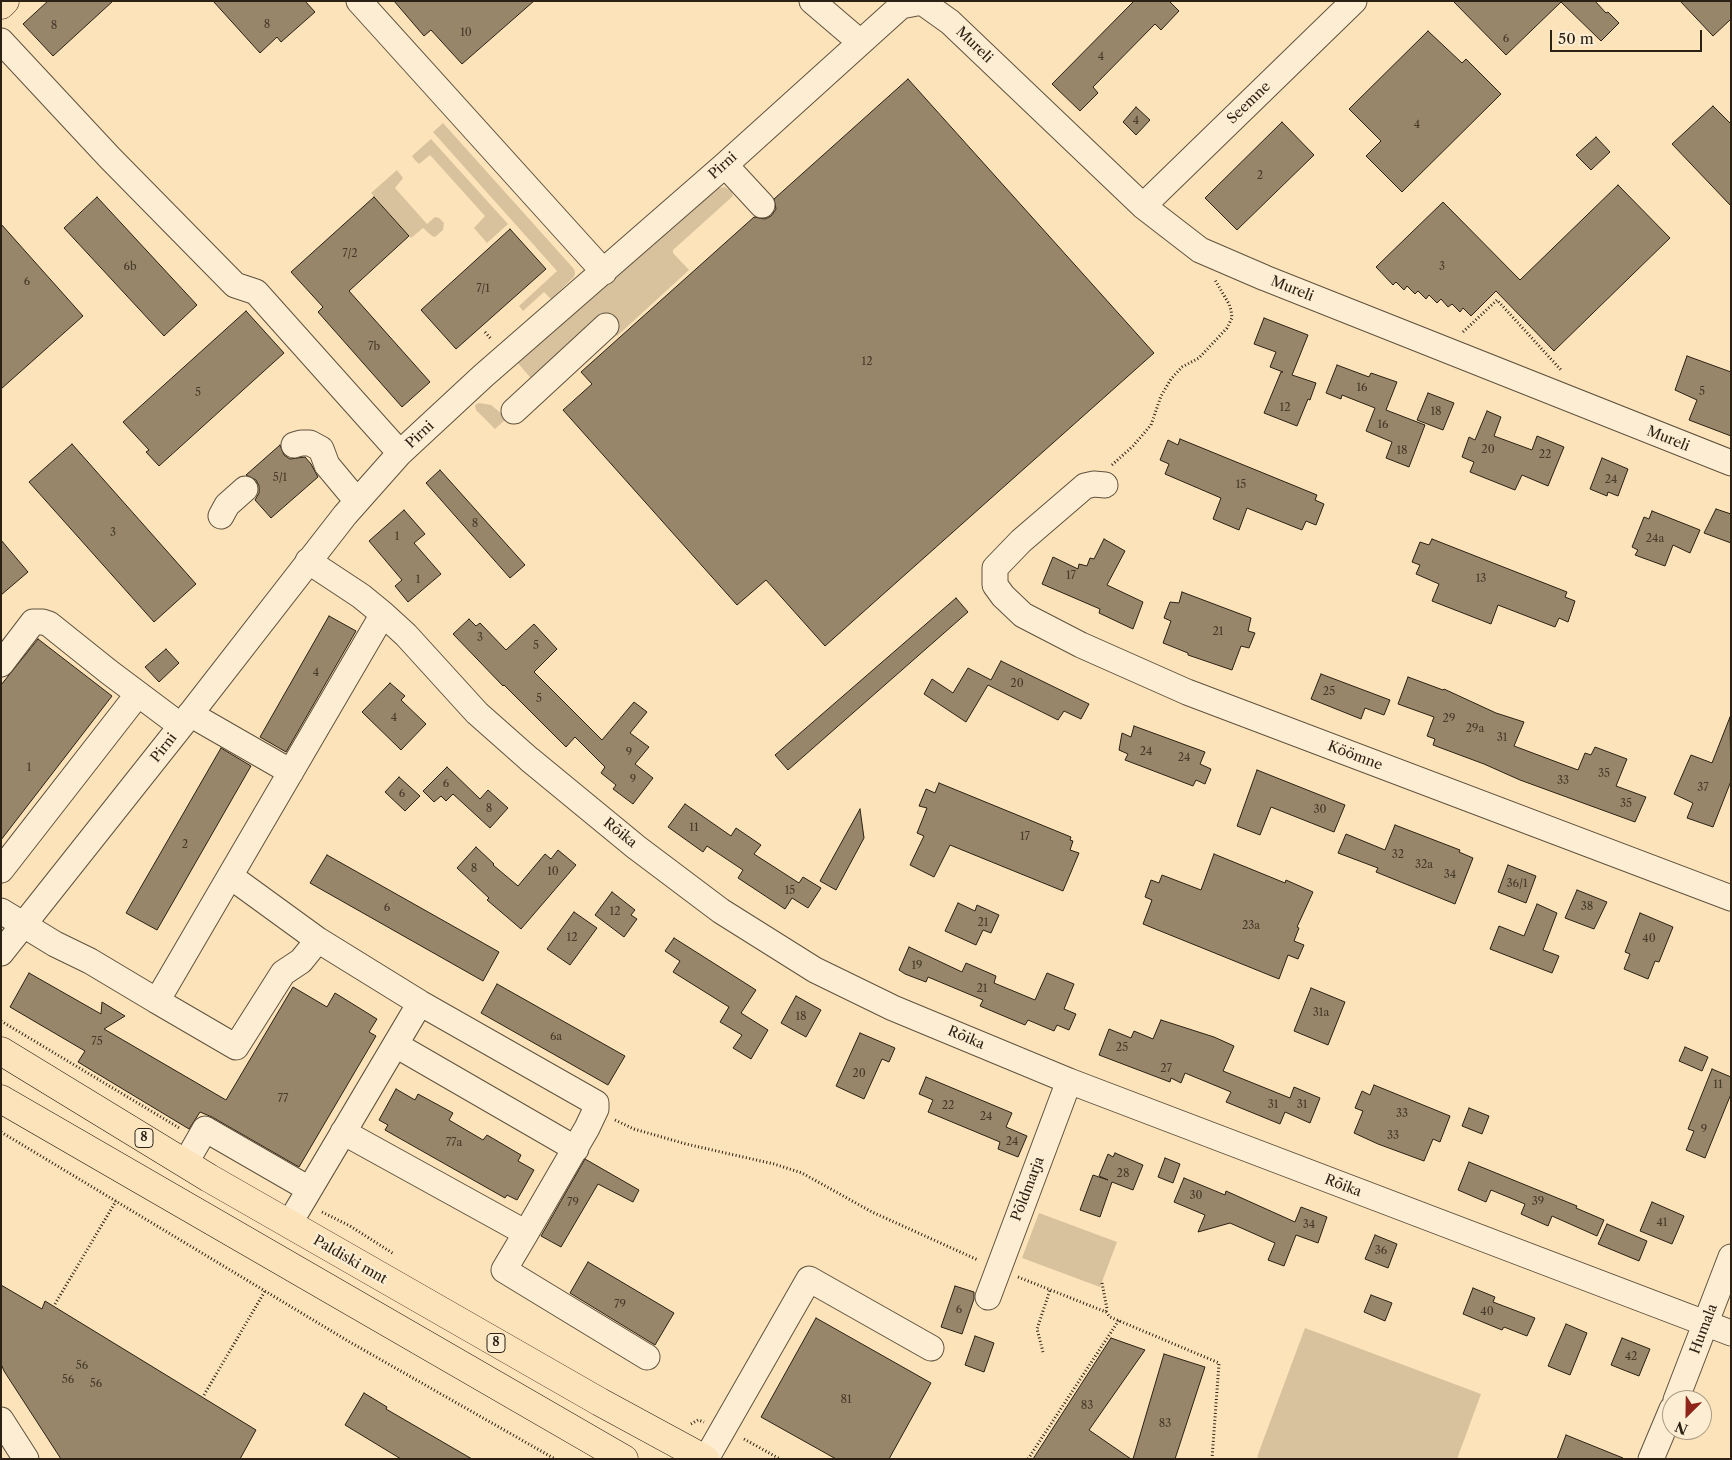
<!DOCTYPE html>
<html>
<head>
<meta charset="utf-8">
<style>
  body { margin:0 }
  #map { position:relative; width:1732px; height:1460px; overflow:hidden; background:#fce3ba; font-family:"Libre Caslon Text",serif }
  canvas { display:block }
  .frame { position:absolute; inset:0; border:2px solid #2b2114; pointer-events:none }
  .north { position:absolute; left:1662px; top:1390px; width:50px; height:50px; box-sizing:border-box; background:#fdedd2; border:1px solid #a99b86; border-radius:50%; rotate:203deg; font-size:14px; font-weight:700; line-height:20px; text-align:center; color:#2b2114 }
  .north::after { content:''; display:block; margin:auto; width:18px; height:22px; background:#8f2418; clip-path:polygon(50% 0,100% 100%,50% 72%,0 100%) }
  .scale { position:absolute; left:1550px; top:30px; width:152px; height:22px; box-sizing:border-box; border:2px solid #2b2114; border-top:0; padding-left:6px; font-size:15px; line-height:18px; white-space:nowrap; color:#2b2114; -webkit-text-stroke:4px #fdedd2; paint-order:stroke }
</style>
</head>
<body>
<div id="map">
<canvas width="1732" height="1460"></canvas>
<div class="frame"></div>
<div class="north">N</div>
<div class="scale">50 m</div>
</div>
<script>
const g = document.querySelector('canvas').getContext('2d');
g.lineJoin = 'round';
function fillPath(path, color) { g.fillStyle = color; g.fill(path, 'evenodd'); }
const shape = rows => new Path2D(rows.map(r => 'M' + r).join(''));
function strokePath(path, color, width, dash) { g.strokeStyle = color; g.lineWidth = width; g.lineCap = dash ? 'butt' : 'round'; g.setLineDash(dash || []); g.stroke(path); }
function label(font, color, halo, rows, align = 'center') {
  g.font = font + ' "Libre Caslon Text",serif'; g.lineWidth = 4.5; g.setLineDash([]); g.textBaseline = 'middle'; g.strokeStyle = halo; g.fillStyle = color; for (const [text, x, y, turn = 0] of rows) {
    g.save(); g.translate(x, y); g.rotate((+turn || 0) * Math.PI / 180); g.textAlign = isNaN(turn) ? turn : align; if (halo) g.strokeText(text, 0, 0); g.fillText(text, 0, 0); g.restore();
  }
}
const green = shape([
  [443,123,574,269,575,273,574,277,551,299,544,292,523,311,519,306,557,271,433,132],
  [431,139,508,224,487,243,474,228,485,216,430,155,419,164,414,159,412,156],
  [397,170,403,178,395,188,427,224,435,217,439,218,444,223,443,230,435,237,432,236,423,228,411,238,371,193],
  [725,187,732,192,733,196,673,250,673,253,689,270,617,336,604,321,535,383,517,362,707,193,718,188],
  [479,403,491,405,507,418,495,429,476,410,475,405],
  [1039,1213,1117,1242,1100,1287,1022,1258],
  [1305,1328,1481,1394,1457,1459,1261,1459,1257,1457]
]);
const building = shape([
  [48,1,113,1,53,56,23,24,48,1],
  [213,1,305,1,315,12,281,42,277,37,260,53,213,1],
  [394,1,534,1,462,64,431,30,424,36,394,1],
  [1134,1,1169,1,1179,11,1161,30,1155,24,1093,87,1098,93,1080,111,1052,84,1134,1],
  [1453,1,1595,1,1606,13,1608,12,1619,23,1601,41,1561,2,1506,55,1453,1],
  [1680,1,1731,1,1731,19,1713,36,1680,1],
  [1428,31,1462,63,1466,59,1501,94,1402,192,1366,156,1381,141,1349,109,1428,31],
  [908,79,1154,353,825,646,766,580,737,605,563,410,592,384,581,372,754,217,765,219,771,216,776,209,774,199,908,79],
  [1713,106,1731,124,1731,206,1672,144,1713,106],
  [1136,107,1150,120,1136,135,1123,122,1136,107],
  [1282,122,1314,155,1237,230,1205,198,1282,122],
  [1596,137,1610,152,1591,170,1576,155,1596,137],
  [1618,185,1670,238,1554,351,1496,291,1471,316,1463,308,1460,312,1452,304,1448,307,1441,299,1437,303,1429,295,1426,299,1418,291,1415,294,1407,286,1404,290,1396,282,1393,285,1376,267,1443,202,1520,280,1618,185],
  [97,197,197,305,164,336,64,228,97,197],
  [374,197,409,236,349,291,430,382,402,407,318,312,323,307,291,272,374,197],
  [1,224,83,316,1,389,1,224],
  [510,229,546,269,456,349,421,310,510,229],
  [246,311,284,353,159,466,146,452,149,450,123,422,246,311],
  [1264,318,1308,335,1292,375,1316,383,1310,400,1308,399,1297,426,1264,413,1281,372,1283,372,1270,367,1276,352,1254,344,1264,318],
  [1687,356,1731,372,1731,436,1689,420,1697,400,1675,390,1687,356],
  [1337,365,1369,377,1371,373,1397,382,1386,410,1425,425,1409,467,1386,458,1392,442,1366,431,1375,408,1342,395,1341,399,1326,393,1337,365],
  [1428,393,1454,403,1443,430,1417,420,1428,393],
  [1487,411,1501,417,1494,436,1532,450,1537,436,1564,447,1548,486,1522,475,1515,490,1470,472,1474,462,1462,457,1469,437,1475,440,1487,411],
  [1180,439,1317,495,1315,500,1324,504,1316,525,1306,521,1302,530,1247,508,1239,530,1213,519,1221,498,1165,474,1169,464,1160,460,1168,440,1178,445,1180,439],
  [72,444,196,584,154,622,29,482,72,444],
  [280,445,284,455,290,459,305,457,311,464,318,477,271,518,255,500,259,493,259,486,256,480,246,475,280,445],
  [1602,458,1628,469,1618,496,1608,492,1607,496,1590,489,1602,458],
  [440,470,525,565,510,578,426,483,440,470],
  [1716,509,1731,514,1731,543,1704,533,1716,509],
  [404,510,425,534,414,543,441,574,408,602,395,586,402,580,369,541,404,510],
  [1652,511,1700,530,1690,553,1673,545,1665,566,1635,555,1638,550,1632,547,1644,517,1649,519,1652,511],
  [1104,539,1125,551,1107,585,1143,602,1133,629,1099,613,1100,609,1042,584,1053,557,1078,569,1079,564,1087,566,1090,558,1094,559,1104,539],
  [1432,539,1567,592,1565,597,1575,601,1568,622,1559,618,1555,627,1498,605,1491,624,1432,601,1439,584,1416,574,1420,565,1412,562,1420,542,1429,545,1432,539],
  [1,540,28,572,1,595,1,540],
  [1182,592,1251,618,1248,631,1255,633,1249,648,1241,646,1232,670,1188,655,1188,653,1163,643,1171,621,1164,618,1170,602,1179,603,1182,592],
  [956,598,968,612,788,770,775,755,956,598],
  [329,616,356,631,286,752,260,737,329,616],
  [469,619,476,626,480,623,506,650,534,624,557,649,534,672,602,740,634,702,647,712,630,733,649,747,635,764,653,778,633,804,613,789,616,785,601,773,605,767,575,737,566,747,504,685,503,686,453,634,469,619],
  [38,639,112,696,1,840,1,685,38,639],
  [166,649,179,663,159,682,145,667,166,649],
  [1001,661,1089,704,1081,719,1064,711,1058,720,988,685,966,722,924,694,932,679,953,693,968,668,991,680,1001,661],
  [1321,674,1390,700,1384,715,1365,708,1361,719,1311,699,1321,674],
  [1408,677,1443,690,1444,689,1496,713,1524,722,1514,746,1578,770,1585,753,1591,755,1595,747,1627,759,1616,786,1646,797,1635,822,1520,780,1484,764,1433,745,1435,739,1427,736,1434,717,1398,704,1408,677],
  [390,683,405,696,401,700,426,724,401,750,362,712,390,683],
  [1730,717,1731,781,1713,827,1687,818,1693,803,1674,794,1691,755,1712,763,1730,717],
  [1134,726,1205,752,1200,764,1211,769,1205,784,1196,780,1193,786,1125,760,1128,754,1119,750,1122,733,1131,737,1134,726],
  [221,748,251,766,157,930,126,913,221,748],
  [447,767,480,799,488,790,508,808,490,828,453,794,446,801,441,796,434,802,423,791,447,767],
  [1257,770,1345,805,1334,832,1271,807,1260,835,1237,826,1257,770],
  [399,777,420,796,405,811,385,792,399,777],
  [939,783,1071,837,1070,840,1073,841,1070,850,1079,853,1063,891,950,845,934,877,910,865,924,836,917,833,927,808,919,806,926,789,935,793,939,783],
  [685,804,731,836,736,828,761,845,754,854,799,883,803,877,821,888,808,908,792,898,785,909,738,878,743,870,707,846,703,852,668,827,685,804],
  [860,809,864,838,836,890,820,881,860,809],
  [1395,825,1460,850,1459,852,1473,858,1455,904,1376,872,1378,868,1338,853,1346,834,1385,850,1395,825],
  [476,847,494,864,493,865,518,886,545,854,551,859,558,850,576,865,521,929,487,900,489,898,457,868,476,847],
  [1214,854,1285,883,1286,880,1313,892,1297,927,1299,928,1294,941,1304,945,1298,959,1288,955,1279,979,1143,924,1152,900,1145,897,1151,880,1159,883,1162,875,1201,890,1214,854],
  [327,855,499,952,483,981,310,883,327,855],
  [1508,865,1536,876,1526,903,1498,892,1508,865],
  [1577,890,1607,902,1594,929,1565,918,1577,890],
  [612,892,635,910,631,915,637,919,624,937,595,915,612,892],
  [958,903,975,911,977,905,999,915,991,933,983,930,976,945,945,931,958,903],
  [1537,904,1557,913,1543,950,1559,956,1552,973,1490,949,1499,926,1524,936,1537,904],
  [574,912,597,928,570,965,547,949,574,912],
  [1640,913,1673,927,1659,962,1655,961,1648,979,1624,969,1630,954,1625,952,1640,913],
  [674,938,756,990,741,1013,768,1030,751,1059,733,1048,742,1035,720,1022,729,1007,673,972,680,961,665,951,674,938],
  [909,947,962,972,966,963,996,976,994,983,1035,1000,1047,973,1074,984,1064,1009,1076,1014,1069,1030,1057,1025,1054,1031,1028,1020,1025,1025,980,1006,983,1000,928,977,926,982,905,974,899,970,909,947],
  [29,973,101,1014,102,1002,125,1016,104,1029,226,1100,293,987,327,1007,335,993,377,1019,369,1032,376,1036,299,1167,212,1117,200,1112,189,1129,78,1062,85,1051,10,1007,29,973],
  [497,984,625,1056,608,1085,481,1013,497,984],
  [1311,988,1345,1002,1328,1045,1294,1031,1311,988],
  [796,996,821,1010,806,1037,781,1023,796,996],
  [1161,1020,1214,1037,1234,1046,1223,1071,1290,1098,1294,1087,1320,1098,1310,1123,1285,1112,1280,1124,1226,1102,1231,1092,1185,1073,1181,1083,1171,1078,1170,1082,1099,1055,1109,1029,1131,1038,1134,1031,1153,1039,1161,1020],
  [860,1033,895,1048,889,1062,882,1059,864,1099,836,1086,860,1033],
  [1685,1047,1708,1057,1702,1071,1679,1061,1685,1047],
  [1712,1069,1731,1077,1731,1094,1705,1158,1686,1150,1694,1131,1688,1129,1712,1069],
  [926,1077,1012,1113,1006,1127,1027,1136,1018,1157,998,1149,1000,1142,928,1112,933,1100,919,1094,926,1077],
  [1374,1085,1450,1116,1440,1142,1433,1139,1424,1161,1378,1144,1354,1133,1363,1111,1355,1108,1362,1091,1370,1095,1374,1085],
  [396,1089,415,1100,418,1094,453,1113,449,1120,483,1140,487,1135,521,1155,518,1161,534,1170,517,1200,507,1195,505,1198,385,1130,388,1125,379,1120,396,1089],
  [1469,1108,1489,1116,1482,1134,1462,1126,1469,1108],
  [1115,1153,1143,1165,1133,1190,1112,1182,1100,1217,1080,1210,1093,1175,1108,1180,1099,1176,1108,1154,1113,1157,1115,1153],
  [1165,1158,1180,1164,1173,1183,1158,1177,1165,1158],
  [585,1159,639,1190,633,1202,598,1184,561,1247,541,1236,585,1159],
  [1469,1162,1577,1206,1576,1208,1604,1220,1597,1236,1552,1216,1548,1226,1521,1214,1525,1204,1491,1190,1486,1202,1458,1190,1469,1162],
  [1184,1178,1225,1195,1226,1191,1295,1222,1301,1207,1327,1217,1318,1243,1296,1235,1284,1266,1268,1260,1275,1243,1230,1223,1198,1232,1205,1215,1174,1202,1184,1178],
  [1652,1202,1684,1216,1672,1244,1640,1231,1652,1202],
  [1607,1224,1647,1241,1639,1261,1598,1244,1607,1224],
  [1375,1235,1397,1244,1388,1268,1365,1259,1375,1235],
  [588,1262,674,1313,655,1345,570,1293,588,1262],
  [1,1285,42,1309,45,1301,256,1430,240,1459,61,1459,4,1371,1,1364,1,1285],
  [955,1286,974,1292,974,1299,962,1334,941,1327,955,1286],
  [1473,1288,1495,1297,1493,1302,1535,1318,1527,1336,1504,1327,1502,1330,1463,1314,1473,1288],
  [1371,1295,1392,1303,1385,1321,1364,1312,1371,1295],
  [816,1318,931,1383,889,1459,836,1459,761,1417,816,1318],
  [1566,1324,1587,1333,1570,1375,1548,1366,1566,1324],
  [975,1336,994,1343,984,1372,965,1365,975,1336],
  [1111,1338,1145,1350,1089,1430,1131,1459,1033,1459,1111,1338],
  [1622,1338,1650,1349,1639,1376,1611,1365,1622,1338],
  [1164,1354,1205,1367,1175,1459,1133,1459,1164,1354],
  [364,1393,387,1407,386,1409,472,1459,401,1459,345,1425,364,1393],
  [1566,1435,1623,1458,1623,1459,1557,1459,1566,1435]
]);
const path = shape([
  [485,332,491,339],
  [1463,332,1497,300,1561,370],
  [1112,465,1133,446,1151,425,1161,396,1171,379,1182,367,1199,358,1227,328,1232,318,1231,310,1229,304,1215,280],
  [1,1021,181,1129],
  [615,1120,634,1129,686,1144,774,1164,802,1173,872,1212,978,1260],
  [1,1132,348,1341,555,1459],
  [322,1212,350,1226,394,1254],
  [1018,1277,1106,1312,1110,1317,1219,1363,1212,1459],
  [1102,1283,1107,1309,1106,1312],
  [55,1304,116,1201],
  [1043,1352,1037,1329,1050,1290],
  [204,1395,265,1291],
  [691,1424,698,1420,704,1422],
  [744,1439,780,1459],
  [1028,1459,1119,1320]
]);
const minor = shape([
  [359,1,604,272],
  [812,1,860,42],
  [1,41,110,158,235,285,256,292,400,453],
  [725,165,762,205],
  [1143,206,1354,1],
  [514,411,606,326],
  [294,445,301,443,310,443,321,449,327,465,357,501],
  [1105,485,1094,484,1085,486,1021,541,995,568,995,585,1003,596,1023,615,1081,645,1187,692,1731,898],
  [221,516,227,505,245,489],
  [308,561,361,596,383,614,406,635,477,713,529,759,636,847,721,911,815,970,893,1008,1069,1081,1731,1333],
  [1,664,33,622,43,622,49,624,109,672,181,726],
  [190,714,291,772],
  [1,870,138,694],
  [230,876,318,940,420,1003,596,1103,596,1109,587,1128,526,1233,343,1132],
  [1,911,55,944,90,961,157,1001,383,614],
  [1,953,181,726,345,515,400,453,483,376,725,165,901,6,922,2,950,22,1143,206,1200,250,1265,278,1731,463],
  [157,1001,236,1047,283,973,301,961,318,940],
  [396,1045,576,1149],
  [185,1164,205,1129,309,1189],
  [289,1224,420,1003],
  [526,1233,504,1270,647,1357],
  [988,1297,1069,1081],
  [1676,1400,1731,1257],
  [1,1420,26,1459],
  [706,1459,809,1279,931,1348],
  [1651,1459,1672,1409]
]);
const major = shape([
  [1,5,5,1],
  [1,1051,209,1178,600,1402,705,1459],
  [1,1099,624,1459]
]);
const numberNames = [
  ["8",267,25],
  ["8",54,26],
  ["10",466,33],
  ["6",1506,39],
  ["4",1101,57],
  ["4",1136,121],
  ["4",1417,125],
  ["2",1260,176],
  ["7/2",350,254],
  ["6b",130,267],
  ["3",1442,267],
  ["6",27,282],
  ["7/1",483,289],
  ["7b",374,347],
  ["12",867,362],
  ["16",1362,388],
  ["5",1702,392],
  ["5",198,393],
  ["12",1285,408],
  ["18",1436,412],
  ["16",1383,425],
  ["20",1488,450],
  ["18",1402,451],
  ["22",1545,455],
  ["5/1",280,478],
  ["24",1611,480],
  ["15",1241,485],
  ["8",475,524],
  ["3",113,533],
  ["1",397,537],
  ["24a",1655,539],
  ["17",1071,576],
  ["13",1481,579],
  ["1",418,580],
  ["21",1218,632],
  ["3",480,638],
  ["5",536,646],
  ["4",316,673],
  ["20",1017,684],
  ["25",1329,692],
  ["5",539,699],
  ["4",394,718],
  ["29",1449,719],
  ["29a",1475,729],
  ["31",1502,738],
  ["24",1146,752],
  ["9",629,753],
  ["24",1184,758],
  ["1",29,768],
  ["35",1604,774],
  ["9",633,780],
  ["33",1563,781],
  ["6",446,784],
  ["37",1703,788],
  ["6",402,794],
  ["35",1626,804],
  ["8",489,809],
  ["30",1320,810],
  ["11",694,828],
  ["17",1025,837],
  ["2",185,845],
  ["32",1398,855],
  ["32a",1424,865],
  ["8",474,869],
  ["10",553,872],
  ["34",1450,875],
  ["36/1",1517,884],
  ["15",790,891],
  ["38",1587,907],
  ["6",387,908],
  ["12",615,912],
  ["21",983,923],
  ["23a",1251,926],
  ["12",572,938],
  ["40",1649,939],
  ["19",917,966],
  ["21",982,989],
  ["31a",1321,1013],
  ["18",801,1017],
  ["6a",556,1037],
  ["75",97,1042],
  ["25",1122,1048],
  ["27",1166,1069],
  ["20",859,1074],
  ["11",1718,1085],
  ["77",283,1099],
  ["31",1273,1105],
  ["31",1302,1105],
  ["22",948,1106],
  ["33",1402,1114],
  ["24",986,1117],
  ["9",1704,1130],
  ["33",1393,1136],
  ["24",1012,1142],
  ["77a",454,1143],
  ["28",1123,1174],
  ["30",1196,1196],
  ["39",1538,1202],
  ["79",573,1203],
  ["41",1662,1223],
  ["34",1309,1225],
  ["36",1381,1251],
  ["79",620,1305],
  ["6",959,1310],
  ["40",1487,1312],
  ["42",1631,1357],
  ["56",82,1366],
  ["56",68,1380],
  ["56",96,1384],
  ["81",846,1400],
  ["83",1087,1406],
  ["83",1165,1424]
];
const shields = [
  [144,1138,18],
  [496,1343,18]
];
const shieldNames = [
  ["8",144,1138],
  ["8",496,1343]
];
const streetNames = [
  ["Mureli",974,45,44],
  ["Seemne",1249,103,-44],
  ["Pirni",723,166,-42],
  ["Mureli",1292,289,22],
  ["Pirni",420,435,-43],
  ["Mureli",1668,439,22],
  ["Pirni",164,748,-52],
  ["Köömne",1355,756,21],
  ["Rõika",620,833,39],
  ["Rõika",966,1038,23],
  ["Rõika",1343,1186,21],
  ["Põldmarja",1028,1189,-69],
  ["Paldiski mnt",350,1260,30],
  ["Humala",1704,1329,-69]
];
fillPath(green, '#d8c29e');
fillPath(building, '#98866a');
strokePath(building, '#2b2114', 1);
strokePath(minor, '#5f523e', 27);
strokePath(major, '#2b2114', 29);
strokePath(path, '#2b2114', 3, [1, 2.5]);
strokePath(minor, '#fdedd2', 25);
strokePath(major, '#fce3ba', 28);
label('11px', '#463a2a', null, numberNames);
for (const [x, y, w] of shields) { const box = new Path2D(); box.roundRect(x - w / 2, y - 9.5, w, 19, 4); g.fillStyle = '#fdedd2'; g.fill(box); strokePath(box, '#2b2114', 1); }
label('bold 12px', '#2b2114', null, shieldNames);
label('14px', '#2b2114', '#fdedd2', streetNames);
</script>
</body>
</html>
